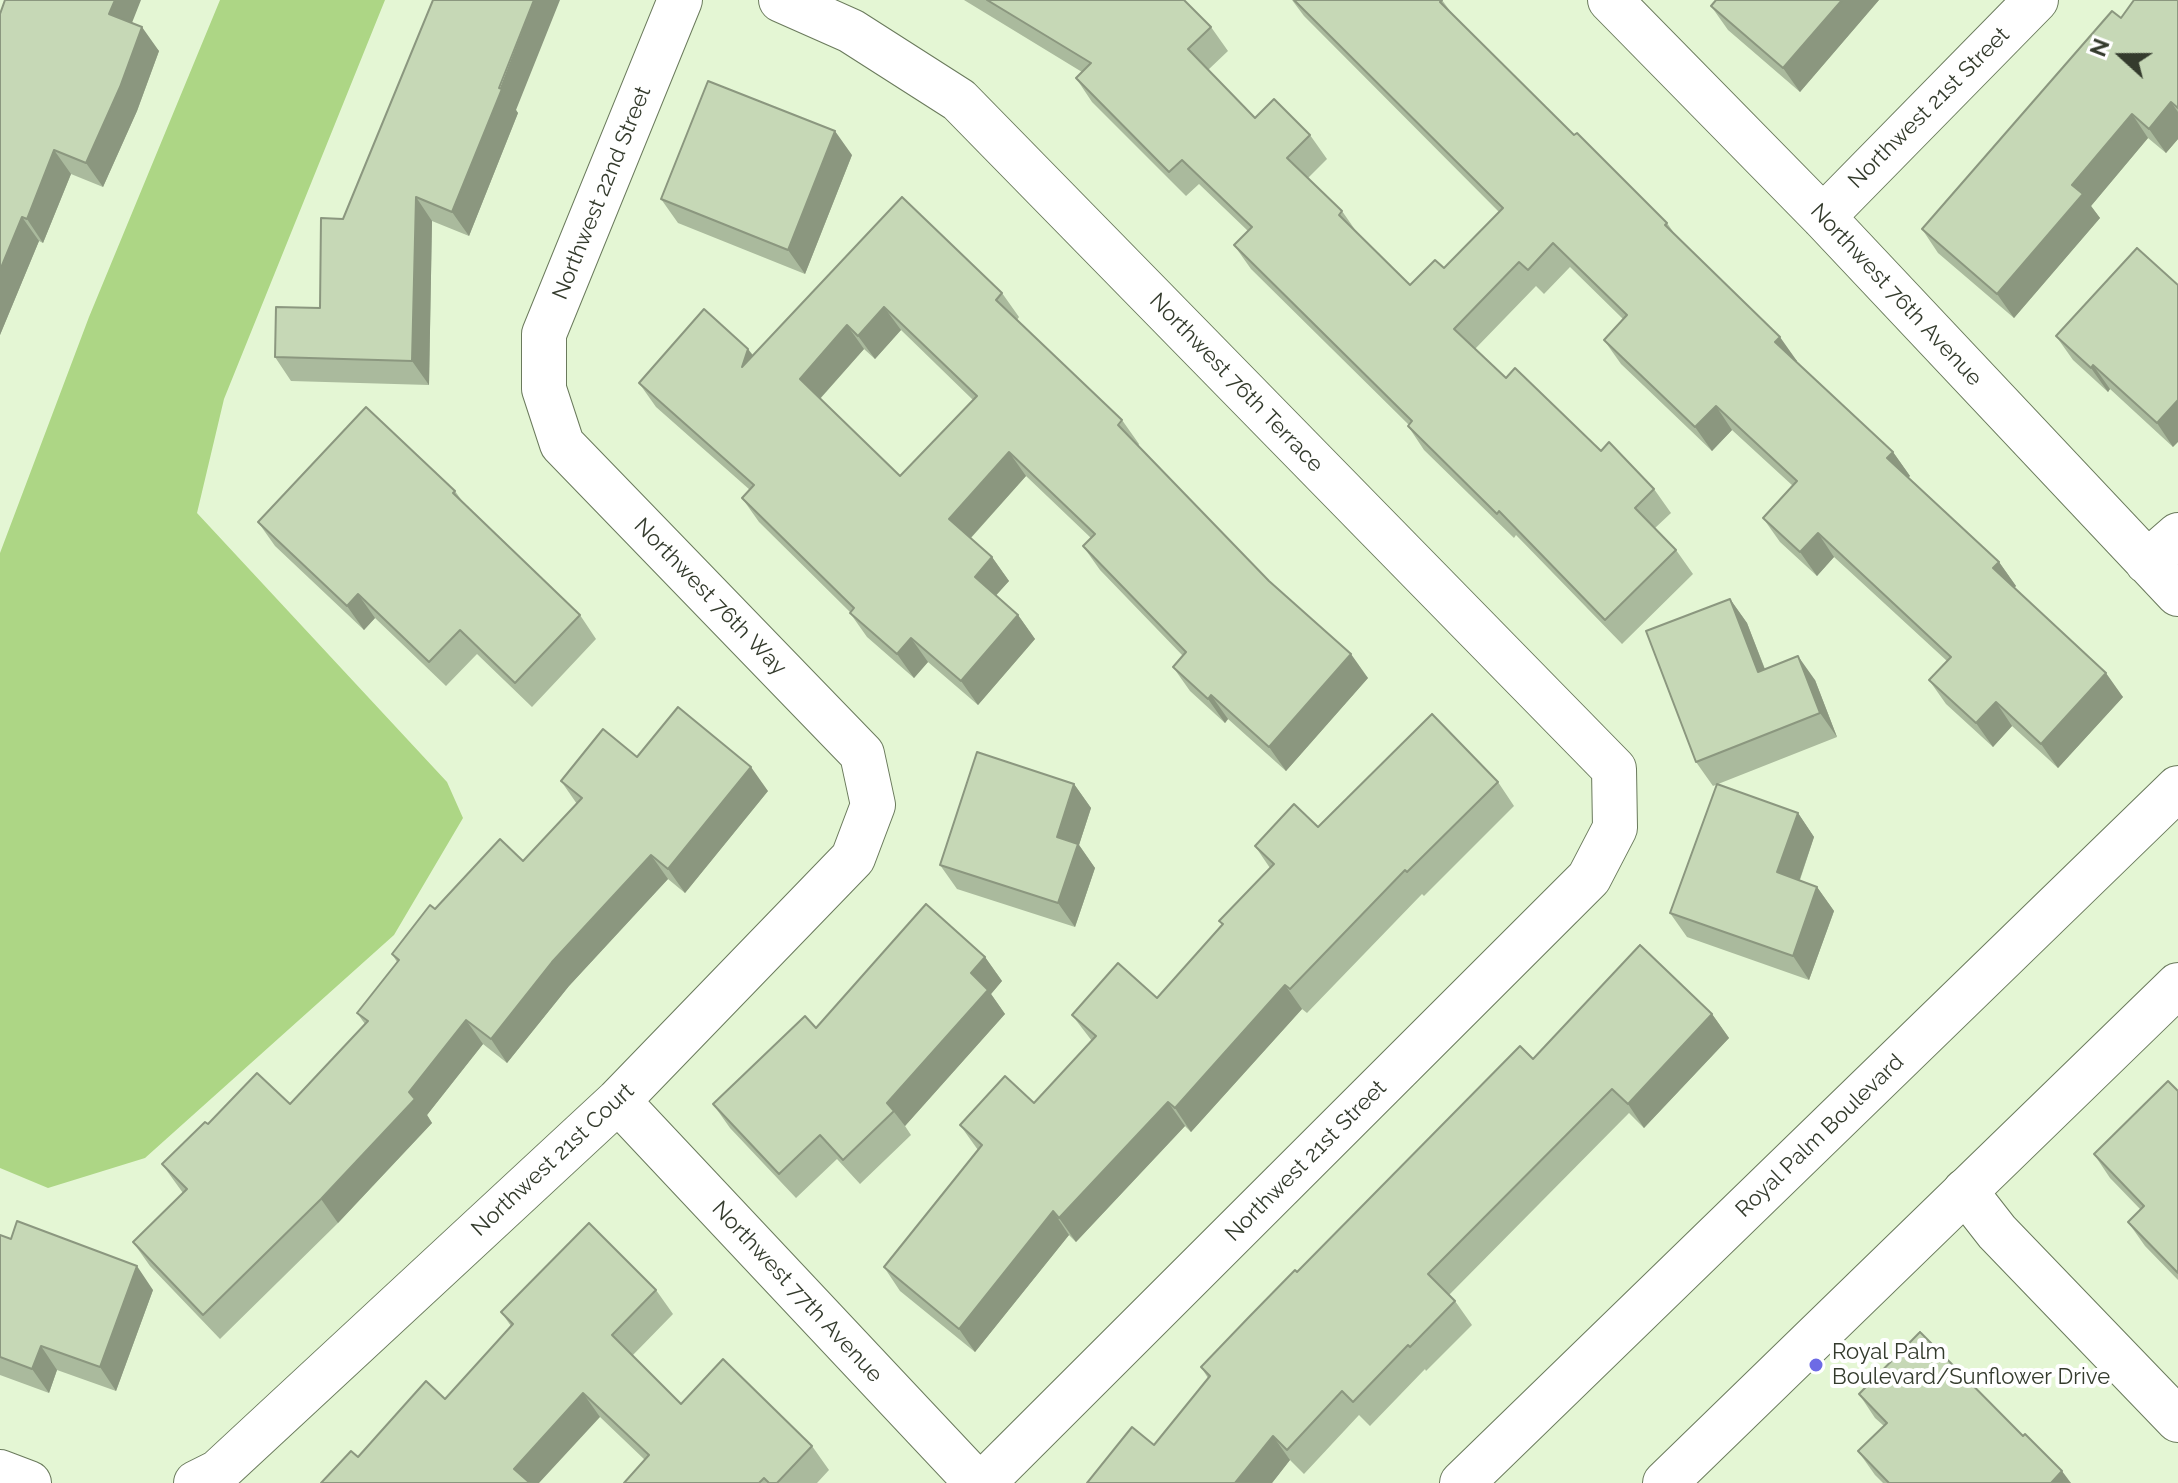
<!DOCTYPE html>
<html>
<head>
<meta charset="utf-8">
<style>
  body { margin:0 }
  #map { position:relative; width:2178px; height:1483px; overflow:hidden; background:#e4f6d4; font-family:Raleway,sans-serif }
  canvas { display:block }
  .north { position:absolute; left:2082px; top:16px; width:80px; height:80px; -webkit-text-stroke:6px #fff; paint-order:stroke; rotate:291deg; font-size:22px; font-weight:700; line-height:32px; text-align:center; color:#343b2d }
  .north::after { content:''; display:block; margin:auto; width:28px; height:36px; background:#343b2d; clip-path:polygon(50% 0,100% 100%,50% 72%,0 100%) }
</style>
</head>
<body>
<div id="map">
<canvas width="2178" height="1483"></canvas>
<div class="north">N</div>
</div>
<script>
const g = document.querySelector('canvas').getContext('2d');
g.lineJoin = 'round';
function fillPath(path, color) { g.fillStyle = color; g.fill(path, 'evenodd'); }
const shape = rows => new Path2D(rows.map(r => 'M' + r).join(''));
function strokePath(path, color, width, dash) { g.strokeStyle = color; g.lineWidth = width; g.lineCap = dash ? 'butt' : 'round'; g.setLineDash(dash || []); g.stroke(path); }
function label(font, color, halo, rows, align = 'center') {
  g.font = font + ' Raleway,sans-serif'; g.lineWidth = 8; g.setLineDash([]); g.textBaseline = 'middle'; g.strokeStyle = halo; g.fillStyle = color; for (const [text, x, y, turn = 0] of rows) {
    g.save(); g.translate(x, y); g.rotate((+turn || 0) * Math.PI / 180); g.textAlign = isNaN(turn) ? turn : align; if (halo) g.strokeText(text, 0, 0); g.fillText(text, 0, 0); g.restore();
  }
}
const water = shape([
  [220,0,385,0,224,399,197,513,447,782,463,818,394,935,145,1158,48,1188,0,1168,0,553,89,317]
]);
const street = shape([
  [781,0,851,31,959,100,1614,769,1615,828,1589,878,983,1483],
  [1610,0,1823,217,2178,594],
  [1823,217,2036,0],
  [2147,562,2178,535],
  [618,1101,977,1483],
  [1965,1191,1997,1232,2178,1420],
  [0,1472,29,1483],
  [196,1483,218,1472,618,1101,853,858,873,805,862,754,562,444,544,389,544,334,680,0]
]);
const secondary = shape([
  [1462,1483,2178,788],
  [1665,1483,2178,985]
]);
const wall = shape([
  [5,0,132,23,159,51,137,111,103,187,71,174,43,243,39,241,0,335],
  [964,0,1184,0,1211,27,1228,51,1208,70,1255,118,1310,135,1327,159,1308,178,1342,211,1358,234,1410,285,1444,268,1499,212,1304,16,1292,0,1442,0,1453,15,1574,135,1667,223,1676,236,1797,361,1796,362,1893,452,1910,476,1908,477,1999,562,2016,586,2014,588,2123,697,2058,768,2012,726,1993,747,1946,704,1929,680,1947,661,1834,557,1817,576,1780,542,1763,518,1793,486,1732,430,1712,451,1621,364,1604,340,1623,319,1570,267,1544,294,1536,286,1475,349,1506,378,1601,451,1654,489,1671,513,1655,528,1676,550,1693,574,1622,644,1516,535,1514,538,1424,450,1408,426,1409,425,1251,269,1234,245,1248,231,1199,184,1186,196,1092,102,1076,78,1082,72],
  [1879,0,1800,92,1728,30,1711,6],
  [2178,0,2178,139,2166,153,2148,138,2091,206,2100,218,2014,318,1938,253,1922,229,2121,18],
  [516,110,518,113,469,236,432,221,429,385,291,381,275,357,320,308,343,219],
  [852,155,805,274,678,223,661,199],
  [902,197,1002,293,1019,317,1017,320,1122,420,1139,444,1138,446,1269,581,1368,678,1286,771,1228,719,1225,723,1190,691,1173,667,1183,656,1100,570,1083,546,1091,538,1026,476,971,538,992,557,1009,581,996,595,1018,615,1035,639,978,705,928,662,914,678,867,637,850,613,850,612,759,522,742,498,750,490,656,407,639,383,748,349,753,355],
  [901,330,973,400,900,476,820,399,864,349,875,359],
  [2178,285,2173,447,2110,389,2108,392,2073,360,2056,336],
  [455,491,462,501,580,615,596,639,532,707,477,654,446,686,375,618,364,630,275,546,258,522],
  [1730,599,1747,623,1765,669,1815,680,1837,737,1713,786,1696,762],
  [637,757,768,791,685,893,668,879,569,986,507,1063,483,1044,427,1115,432,1123,338,1223,220,1339,150,1266,133,1242,183,1193,162,1164,208,1124,290,1104,365,1024,357,1013,397,962,392,954,435,909,523,861,577,804,561,781],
  [1498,782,1514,806,1424,896,1422,894,1307,1013,1302,1009,1191,1132,1185,1126,1076,1242,1069,1235,975,1352,900,1291,884,1267,978,1150,960,1125,1034,1103,1092,1041,1072,1015,1157,998,1222,925,1219,921,1270,868,1255,846,1318,827],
  [1074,784,1091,808,1079,845,1095,868,1075,927,957,889,940,865],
  [1798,813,1814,837,1800,880,1817,887,1834,911,1809,980,1687,937,1670,913],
  [985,957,1002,981,991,994,1005,1014,905,1126,911,1135,860,1184,837,1159,796,1198,730,1128,713,1104],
  [1712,1014,1729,1038,1644,1128,1629,1113,1449,1295,1455,1301,1472,1325,1426,1371,1425,1369,1370,1426,1359,1415,1304,1474,1290,1460,1272,1483,1087,1483,1154,1445,1208,1378,1201,1367,1297,1272],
  [2178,1091,2178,1280,2145,1246,2128,1222,2141,1210,2110,1178,2094,1154],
  [0,1235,153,1290,116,1391,57,1370,49,1393,0,1375],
  [656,1290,673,1314,632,1356,681,1404,812,1446,829,1470,817,1483,624,1483,645,1460,600,1417,358,1457,445,1399,511,1326,501,1312],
  [1859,1394,2071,1483,1883,1483,1875,1475,1858,1451,1884,1426,1875,1418]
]);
const shadedWall = shape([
  [115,0,141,0,126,38,109,14],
  [534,0,560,0,516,110,518,113,469,236,452,212],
  [1842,0,1879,0,1800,92,1783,68],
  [142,27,159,51,137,111,103,187,86,163],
  [2171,102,2178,112,2178,139,2166,153,2149,129],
  [2132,114,2148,138,2091,206,2100,218,2014,318,1997,294,2072,185],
  [835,131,852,155,805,274,788,250],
  [54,150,71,174,43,243,27,219],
  [416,197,432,221,429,385,412,361],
  [22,217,39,241,0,335,0,270],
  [884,307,901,330,875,359,858,336],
  [847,325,864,349,816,403,800,379],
  [1780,337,1797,361,1792,366,1775,342],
  [748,349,765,373,742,367],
  [2093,365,2110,389,2108,392,2091,368],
  [2178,400,2178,442,2173,447,2157,423],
  [1716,406,1732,430,1712,451,1695,427],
  [1009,452,1026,476,966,543,949,519],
  [1893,452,1910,476,1904,482,1887,458],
  [1818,533,1834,557,1817,576,1800,552],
  [992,557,1009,581,991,601,975,577],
  [1999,562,2016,586,2010,592,1993,568],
  [358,594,375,618,364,630,347,606],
  [1730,599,1747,623,1775,696,1758,672],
  [1018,615,1035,639,978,705,961,681],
  [911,638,928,662,914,678,897,654],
  [1351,654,1368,678,1286,771,1269,747],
  [1798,656,1815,680,1837,737,1820,713],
  [2106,673,2123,697,2058,768,2041,744],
  [1211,695,1228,719,1225,723,1208,699],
  [1996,702,2012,726,1993,747,1976,723],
  [751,767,768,791,685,893,668,869],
  [1074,784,1091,808,1079,845,1095,868,1075,927,1058,903,1057,837],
  [1798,813,1814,837,1794,896,1777,872],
  [651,855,668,879,569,986,507,1063,491,1039,552,962],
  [1817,887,1834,911,1809,980,1793,956],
  [985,957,1002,981,991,994,1005,1014,905,1126,887,1103,971,973],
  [1285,985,1302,1009,1191,1132,1175,1108],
  [1712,1014,1729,1038,1644,1128,1628,1104],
  [466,1020,483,1044,427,1115,432,1123,338,1223,321,1199,409,1092],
  [1168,1102,1185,1126,1076,1242,1059,1218],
  [1053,1211,1069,1235,975,1352,959,1329],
  [137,1266,153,1290,116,1391,100,1367],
  [41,1346,57,1370,49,1393,32,1369],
  [583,1393,600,1417,539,1483,524,1483,514,1469],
  [1273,1436,1290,1460,1272,1483,1235,1483],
  [2062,1471,2071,1483,2051,1483]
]);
const building = shape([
  [5,0,115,0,109,14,142,27,120,87,86,163,54,150,27,219,22,217,0,270,0,14,5,0],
  [433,0,534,0,499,88,502,89,452,212,416,197,412,361,275,357,276,307,320,308,321,218,343,219,433,0],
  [987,0,1184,0,1211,27,1188,49,1255,118,1274,99,1310,135,1287,158,1342,211,1339,215,1410,285,1435,260,1444,268,1503,208,1294,0,1442,0,1440,2,1574,135,1577,133,1667,223,1665,225,1780,337,1775,342,1893,452,1887,458,1999,562,1993,568,2106,673,2041,744,1996,702,1976,723,1929,680,1951,657,1818,533,1800,552,1763,518,1797,481,1716,406,1695,427,1604,340,1627,315,1553,243,1528,270,1519,262,1454,329,1506,378,1515,368,1601,451,1609,442,1654,489,1635,508,1676,550,1605,620,1499,511,1497,514,1408,426,1412,421,1234,245,1252,227,1182,160,1169,172,1076,78,1091,63,987,0],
  [1716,0,1842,0,1783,68,1711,6,1716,0],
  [2134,0,2178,0,2178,108,2171,102,2149,129,2132,114,2072,185,2083,194,1997,294,1922,229,2112,11,2121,18,2134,0],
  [708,81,835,131,788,250,661,199,708,81],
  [902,197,1002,293,996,300,1122,420,1118,425,1269,581,1351,654,1269,747,1211,695,1208,699,1173,667,1186,652,1083,546,1095,534,1009,452,949,519,992,557,975,577,1018,615,961,681,911,638,897,654,850,613,854,608,742,498,754,485,639,383,704,309,748,349,742,367,902,197],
  [884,307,977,396,900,476,800,379,847,325,858,336,884,307],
  [2137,248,2178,285,2178,400,2157,423,2093,365,2091,368,2056,336,2137,248],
  [366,407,455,491,453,493,580,615,515,683,460,630,429,662,358,594,347,606,258,522,366,407],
  [1730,599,1758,672,1798,656,1820,713,1696,762,1646,631,1730,599],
  [678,707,751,767,668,869,651,855,552,962,491,1039,466,1020,409,1092,415,1099,321,1199,203,1315,133,1242,187,1189,162,1164,205,1122,208,1124,257,1073,290,1104,368,1021,357,1013,399,960,392,954,430,905,435,909,500,839,523,861,582,798,561,781,603,729,637,757,678,707],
  [1432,714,1498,782,1407,872,1405,870,1290,989,1285,985,1175,1108,1168,1102,1059,1218,1053,1211,959,1329,884,1267,982,1145,960,1125,1005,1076,1034,1103,1096,1036,1072,1015,1118,963,1157,998,1223,924,1219,921,1274,864,1255,846,1294,804,1318,827,1432,714],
  [977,752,1074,784,1057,837,1078,844,1058,903,940,865,977,752],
  [1717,784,1798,813,1777,872,1817,887,1793,956,1670,913,1717,784],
  [926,904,985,957,971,973,988,990,887,1103,894,1111,843,1160,820,1135,779,1174,713,1104,805,1016,816,1028,926,904],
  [1640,945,1712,1014,1628,1104,1612,1089,1428,1274,1455,1301,1410,1347,1408,1345,1353,1402,1342,1391,1287,1450,1273,1436,1235,1483,1087,1483,1132,1427,1154,1445,1210,1376,1201,1367,1249,1317,1295,1270,1297,1272,1520,1046,1533,1059,1640,945],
  [2168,1081,2178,1091,2178,1273,2128,1222,2144,1206,2094,1154,2168,1081],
  [17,1221,137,1266,100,1367,41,1346,32,1369,0,1357,0,1235,11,1239,17,1221],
  [589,1223,656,1290,612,1335,681,1404,723,1359,812,1446,777,1483,769,1483,764,1478,759,1483,624,1483,649,1455,583,1393,514,1469,530,1483,321,1483,351,1451,358,1457,426,1381,445,1399,513,1324,501,1312,589,1223],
  [1920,1332,2023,1436,2025,1434,2062,1471,2051,1483,1889,1483,1858,1451,1887,1423,1859,1394,1920,1332]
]);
const markers = [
  [1816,1365,8,"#6d6be5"]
];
const streetNames = [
  ["Northwest 21st Street",1929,108,-45],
  ["Northwest 22nd Street",602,193,-68],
  ["Northwest 76th Avenue",1896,295,47],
  ["Northwest 76th Terrace",1236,383,46],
  ["Northwest 76th Way",710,597,46],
  ["Royal Palm Boulevard",1820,1136,-44],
  ["Northwest 21st Court",553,1160,-43],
  ["Northwest 21st Street",1306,1161,-45],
  ["Northwest 77th Avenue",797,1292,47]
];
const poiNames = [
  ["Royal Palm",1832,1352],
  ["Boulevard/Sunflower Drive",1832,1377]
];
fillPath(water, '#add685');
strokePath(street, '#6a7a5c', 46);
strokePath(secondary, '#6a7a5c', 46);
strokePath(street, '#fff', 44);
strokePath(secondary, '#fff', 44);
fillPath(wall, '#aaba9d');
fillPath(shadedWall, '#8b977f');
fillPath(building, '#c6d8b6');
strokePath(building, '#8b977f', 2);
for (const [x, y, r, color] of markers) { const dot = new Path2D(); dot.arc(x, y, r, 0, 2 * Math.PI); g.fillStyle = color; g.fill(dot); strokePath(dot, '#fff', 3); }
label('22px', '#343b2d', '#fff', streetNames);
label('22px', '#343b2d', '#fff', poiNames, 'left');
</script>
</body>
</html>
